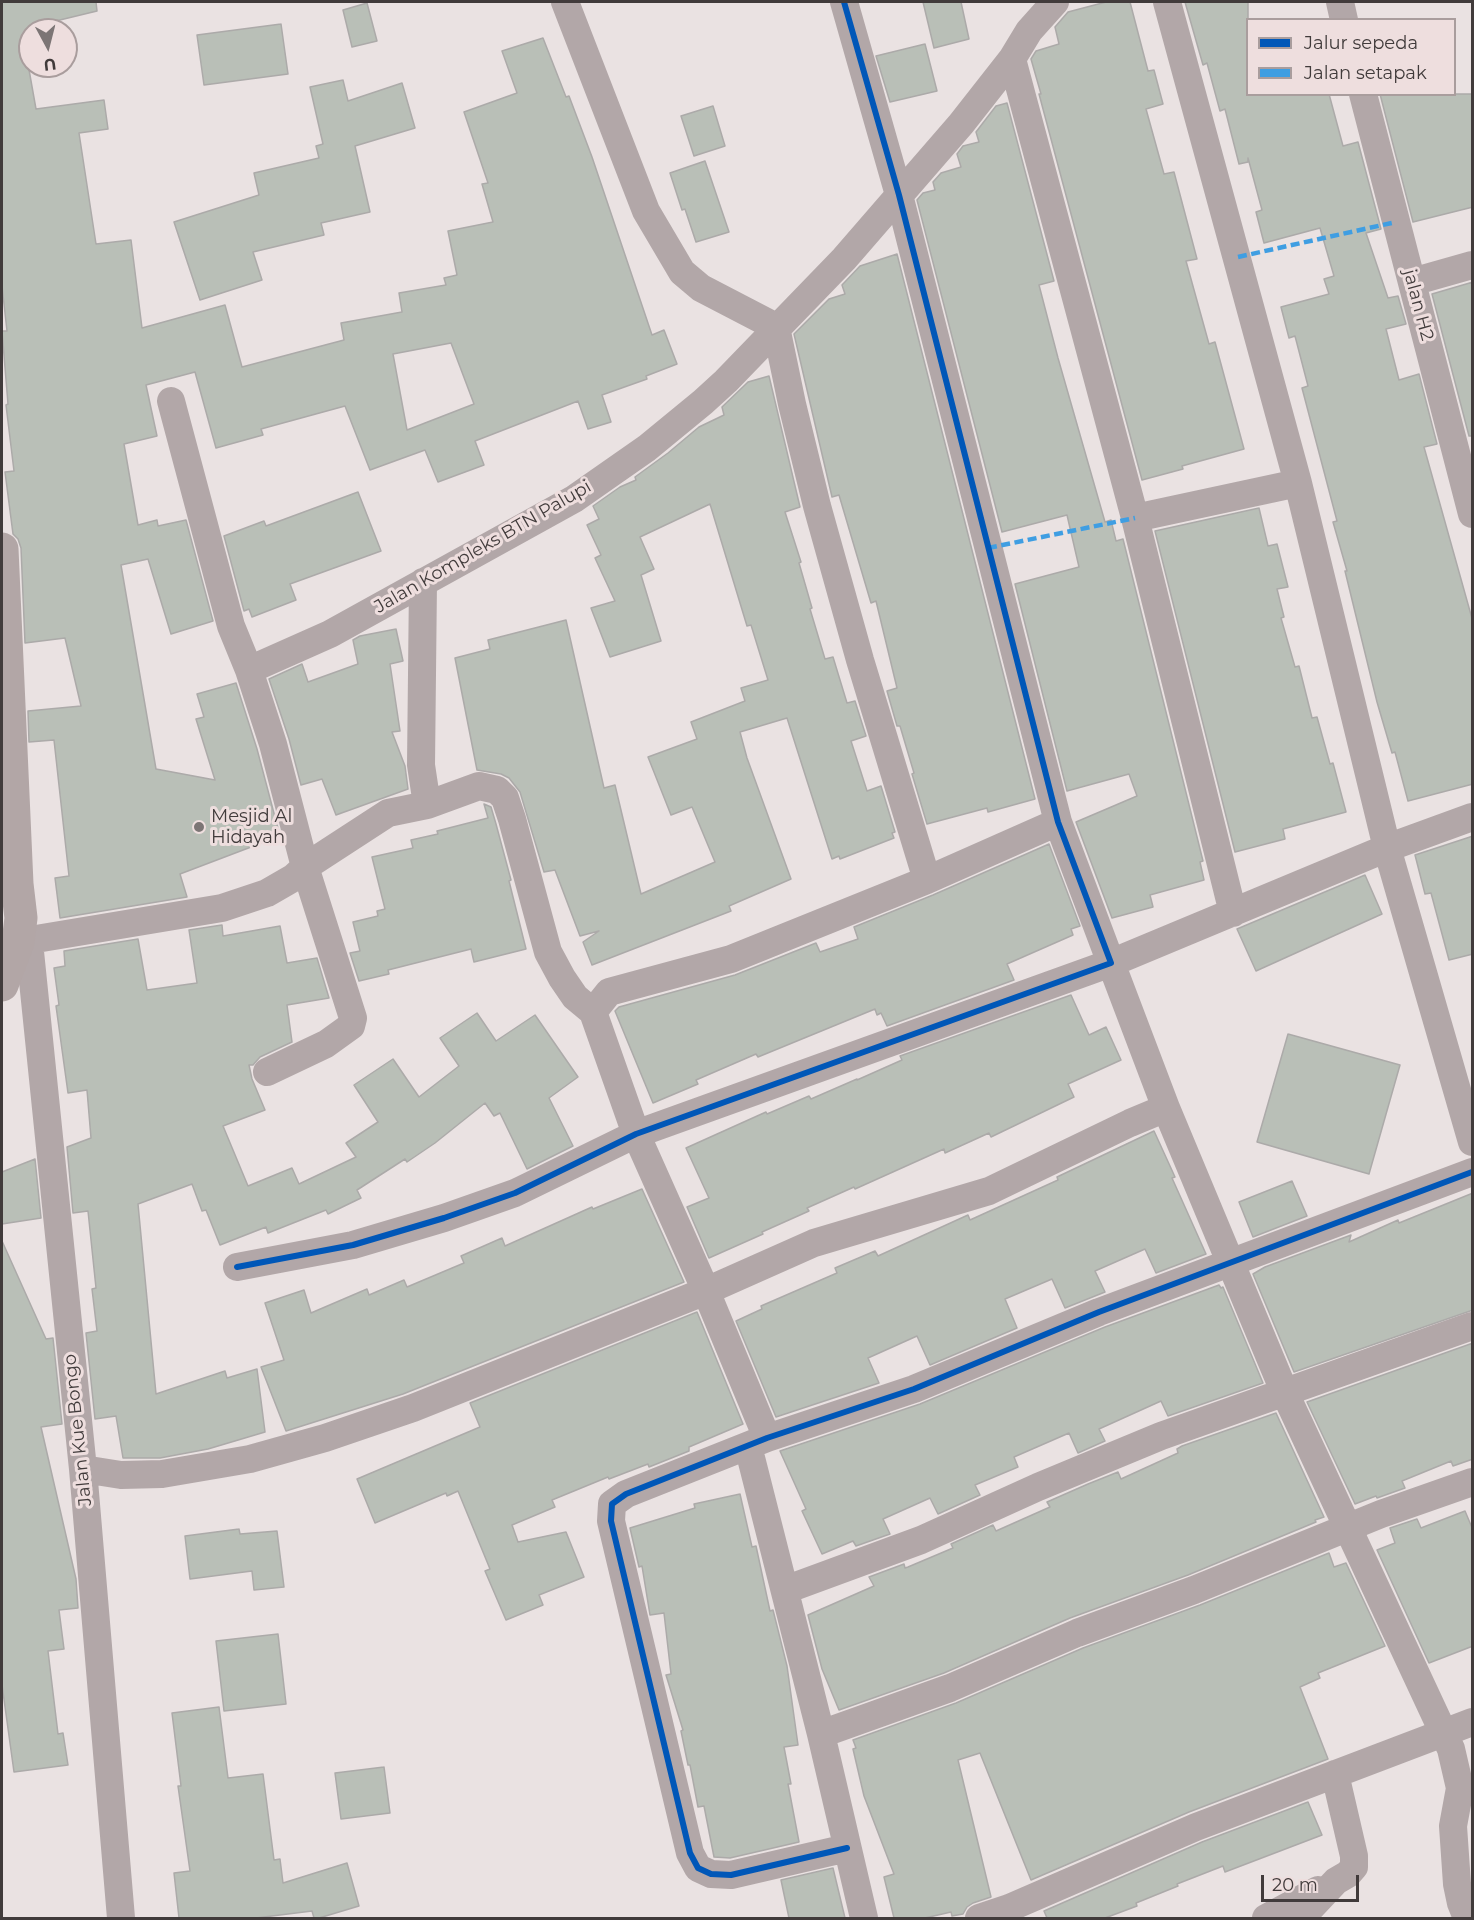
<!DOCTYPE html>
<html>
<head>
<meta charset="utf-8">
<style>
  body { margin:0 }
  #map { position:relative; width:1474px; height:1920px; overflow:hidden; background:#eae2e2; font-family:Montserrat,sans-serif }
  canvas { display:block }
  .frame { position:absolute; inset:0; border:3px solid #413b3b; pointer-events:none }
  .legend { position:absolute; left:1246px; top:18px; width:210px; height:78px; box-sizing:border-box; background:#eedede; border:2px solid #a99d9d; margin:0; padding:8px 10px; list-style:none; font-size:18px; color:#413b3b }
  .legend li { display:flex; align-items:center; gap:12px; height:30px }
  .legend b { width:30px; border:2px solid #a99d9d }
  .north { position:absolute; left:18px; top:18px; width:60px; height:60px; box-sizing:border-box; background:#eedede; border:2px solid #a99d9d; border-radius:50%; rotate:173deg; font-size:16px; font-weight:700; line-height:24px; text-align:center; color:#413b3b }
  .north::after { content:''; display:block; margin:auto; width:21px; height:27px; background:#7c7575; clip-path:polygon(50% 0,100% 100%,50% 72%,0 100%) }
  .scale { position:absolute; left:1261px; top:1875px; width:98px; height:27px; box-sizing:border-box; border:3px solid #413b3b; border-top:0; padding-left:8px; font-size:18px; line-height:21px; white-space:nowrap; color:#413b3b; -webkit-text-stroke:4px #eedede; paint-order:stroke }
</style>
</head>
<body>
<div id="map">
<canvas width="1474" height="1920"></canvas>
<div class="frame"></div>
<ul class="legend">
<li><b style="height:8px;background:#0057b8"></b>Jalur sepeda</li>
<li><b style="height:8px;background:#3f9ee2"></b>Jalan setapak</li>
</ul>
<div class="north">U</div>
<div class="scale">20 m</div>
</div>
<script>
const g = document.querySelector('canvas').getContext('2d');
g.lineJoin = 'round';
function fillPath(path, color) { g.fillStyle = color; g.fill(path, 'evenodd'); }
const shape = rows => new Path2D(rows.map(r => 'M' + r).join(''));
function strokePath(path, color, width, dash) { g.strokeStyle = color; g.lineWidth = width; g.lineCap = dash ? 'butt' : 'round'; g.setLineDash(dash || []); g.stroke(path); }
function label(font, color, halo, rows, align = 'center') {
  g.font = font + ' Montserrat,sans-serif'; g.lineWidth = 6; g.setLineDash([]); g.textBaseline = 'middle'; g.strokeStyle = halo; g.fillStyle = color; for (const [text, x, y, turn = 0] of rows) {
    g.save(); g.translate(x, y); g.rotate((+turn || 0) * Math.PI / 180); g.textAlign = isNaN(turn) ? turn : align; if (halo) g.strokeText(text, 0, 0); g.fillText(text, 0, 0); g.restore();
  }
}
const building = shape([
  [2,2,96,2,97,11,31,27,30,35,23,36,36,109,104,100,108,129,79,133,96,244,131,240,142,328,225,305,242,367,344,340,341,323,402,312,399,293,446,285,444,278,457,275,448,231,493,222,482,184,488,183,464,112,517,93,502,51,543,38,566,97,569,96,592,157,652,335,664,330,677,364,646,376,647,379,602,395,611,422,588,429,578,401,475,441,484,465,438,482,425,450,370,470,345,406,261,429,263,435,216,448,195,372,146,385,157,436,124,444,138,525,157,520,158,526,186,520,213,621,171,634,148,559,121,565,156,769,215,780,196,719,204,717,197,694,236,683,257,749,280,836,180,874,187,897,60,918,55,878,69,876,54,740,29,742,28,711,81,706,65,638,25,643,21,548,18,539,13,534,5,472,14,471,6,405,8,404,2,331,7,331,2,286,2,2],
  [451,343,474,404,407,430,393,354,451,343],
  [923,2,961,2,969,39,934,48,923,2],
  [1106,2,1130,2,1148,71,1154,70,1163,104,1146,109,1164,174,1174,172,1197,259,1186,261,1209,344,1215,342,1244,449,1182,466,1183,469,1142,480,1039,94,1041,94,1031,59,1036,51,1059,44,1055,27,1068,12,1106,2],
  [1185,2,1248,2,1248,94,1329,94,1343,146,1358,142,1381,229,1366,233,1388,298,1398,296,1406,324,1386,329,1399,380,1419,374,1437,444,1424,447,1473,622,1473,784,1408,801,1395,752,1392,753,1377,702,1345,571,1347,571,1333,522,1337,521,1302,388,1308,386,1295,336,1289,338,1281,307,1329,294,1324,279,1334,276,1320,228,1264,243,1256,212,1262,210,1248,158,1248,162,1239,164,1225,109,1220,111,1207,63,1203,65,1185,2],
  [367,3,377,41,352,47,343,10,367,3],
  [281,24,288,74,204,85,197,35,281,24],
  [925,44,937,91,890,102,876,56,925,44],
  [343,80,348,101,402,83,415,128,355,146,370,212,321,223,324,235,253,252,262,280,200,300,174,222,259,195,254,173,319,158,316,146,323,144,310,87,343,80],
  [1380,94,1473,94,1473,207,1413,222,1380,94],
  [1007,103,1054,281,1039,285,1058,358,1105,522,1111,520,1116,541,1123,539,1203,861,1200,862,1204,880,1150,895,1153,907,1112,918,1076,822,1137,796,1129,774,1067,791,1015,584,1079,567,1067,515,1002,532,917,200,923,193,935,190,933,182,941,173,961,167,957,154,963,146,979,142,976,132,996,106,1007,103],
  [713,106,725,146,694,156,681,116,713,106],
  [705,161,729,232,696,242,685,209,682,210,670,173,705,161],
  [897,254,1035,799,988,812,987,808,927,824,912,774,914,773,900,726,897,726,887,691,897,688,876,601,871,603,839,495,832,497,794,334,829,299,845,294,842,285,860,266,897,254],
  [1473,282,1473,436,1469,436,1432,294,1473,282],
  [769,376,800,507,785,512,801,562,799,563,812,608,810,609,825,659,833,657,847,703,855,701,866,736,851,741,867,791,881,786,895,832,892,833,894,838,840,859,839,856,832,859,787,718,740,732,747,758,791,879,729,906,731,911,592,965,583,942,599,931,580,936,555,870,544,872,520,792,509,778,501,774,477,770,455,658,490,649,488,640,566,620,604,788,615,785,641,894,715,862,692,807,671,815,648,757,697,739,691,722,745,701,741,688,768,680,751,625,747,626,710,504,640,537,654,569,641,575,661,641,610,657,591,608,615,601,595,558,601,555,587,525,599,519,593,506,620,487,636,480,635,477,668,453,699,427,724,415,722,407,748,382,769,376],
  [358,492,381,551,290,584,296,600,252,617,249,609,244,611,224,536,264,521,266,526,358,492],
  [1259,508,1268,546,1277,544,1288,587,1277,589,1284,617,1281,618,1295,667,1299,666,1312,718,1317,717,1330,764,1333,763,1346,812,1283,829,1285,839,1235,852,1155,531,1259,508],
  [396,629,403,661,390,664,400,731,392,732,405,766,408,789,336,815,322,779,301,785,289,739,269,679,302,664,308,682,358,664,353,640,360,636,396,629],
  [484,804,491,807,496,824,511,880,509,881,526,949,474,962,471,949,388,970,389,974,359,981,350,953,360,951,353,922,378,916,377,911,385,909,372,857,413,848,411,840,438,834,437,831,488,818,484,804],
  [1473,836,1473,954,1449,960,1431,893,1425,894,1415,855,1473,836],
  [1049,844,1080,926,1071,929,1073,935,1007,964,1014,980,887,1026,881,1013,877,1015,875,1009,758,1057,756,1054,696,1080,698,1084,653,1103,615,1011,619,1007,735,975,816,943,820,952,858,939,854,927,933,895,1049,844],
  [1365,875,1382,914,1256,971,1237,929,1365,875],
  [222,925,223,936,280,926,287,963,317,958,329,998,287,1005,292,1042,260,1057,253,1065,249,1065,252,1079,265,1110,223,1126,248,1186,292,1168,299,1184,356,1157,346,1143,378,1122,354,1085,393,1059,419,1097,459,1066,440,1038,477,1013,496,1041,535,1015,578,1077,549,1098,573,1146,527,1169,500,1113,494,1116,485,1103,435,1143,407,1162,405,1159,357,1190,361,1198,328,1214,326,1210,268,1233,266,1227,220,1245,206,1210,202,1211,192,1184,138,1204,156,1394,225,1371,227,1378,257,1369,265,1432,208,1449,160,1458,123,1458,116,1416,95,1419,86,1333,97,1331,92,1289,96,1288,88,1211,73,1213,67,1147,91,1138,87,1090,68,1093,56,1006,59,1005,54,968,65,966,64,951,138,939,147,990,197,983,189,930,222,925],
  [1071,995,1089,1035,1106,1027,1121,1060,1068,1084,1074,1097,991,1137,989,1133,945,1153,944,1149,855,1189,854,1187,807,1208,809,1211,762,1232,763,1234,709,1258,687,1207,709,1198,686,1148,766,1112,767,1114,809,1096,811,1099,857,1079,857,1080,902,1060,900,1056,1071,995],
  [1288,1034,1400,1065,1369,1174,1257,1142,1288,1034],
  [1154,1131,1175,1177,1172,1178,1206,1254,1156,1273,1145,1249,1095,1271,1105,1292,1065,1308,1052,1279,1005,1299,1017,1328,930,1365,917,1336,868,1358,879,1383,776,1417,736,1321,762,1309,761,1306,837,1273,835,1268,875,1251,878,1256,968,1215,970,1220,1058,1180,1057,1177,1154,1131],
  [35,1159,41,1218,2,1224,2,1172,35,1159],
  [1292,1181,1307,1216,1253,1237,1239,1202,1292,1181],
  [642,1189,684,1282,403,1394,286,1431,261,1367,284,1360,265,1303,304,1290,311,1313,367,1289,369,1295,404,1280,407,1287,464,1263,461,1256,502,1238,505,1246,592,1207,593,1209,642,1189],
  [1473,1193,1473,1310,1294,1372,1253,1274,1265,1267,1351,1235,1349,1242,1398,1220,1399,1223,1473,1193],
  [2,1241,46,1339,53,1338,62,1424,41,1427,76,1579,78,1608,59,1610,64,1649,48,1651,58,1734,63,1733,68,1765,14,1772,2,1685,2,1241],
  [1219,1285,1221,1288,1223,1287,1263,1383,1168,1416,1161,1401,1099,1429,1105,1441,1078,1453,1069,1433,1014,1457,1018,1467,975,1485,980,1495,938,1514,930,1498,883,1519,890,1534,856,1546,853,1541,822,1554,802,1511,806,1509,780,1451,920,1404,1105,1327,1219,1285],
  [697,1312,743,1424,689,1447,689,1451,649,1467,648,1464,609,1479,608,1477,552,1500,555,1507,512,1525,518,1542,566,1532,584,1577,539,1595,543,1605,506,1620,485,1571,490,1569,458,1491,447,1496,446,1493,375,1523,357,1479,480,1427,470,1403,697,1312],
  [1473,1343,1473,1459,1453,1466,1451,1461,1402,1481,1405,1488,1377,1498,1376,1496,1355,1504,1307,1402,1473,1343],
  [1276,1413,1324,1517,1315,1520,1316,1522,1188,1575,1070,1618,944,1673,839,1710,822,1669,808,1615,874,1586,869,1577,904,1564,905,1568,908,1567,953,1548,951,1544,993,1525,996,1531,1050,1507,1047,1502,1088,1484,1118,1472,1121,1479,1178,1453,1177,1449,1182,1446,1276,1413],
  [740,1494,752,1547,756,1546,770,1611,773,1610,787,1666,798,1745,784,1747,791,1784,788,1784,799,1842,730,1858,714,1857,704,1806,698,1807,690,1765,688,1765,681,1731,683,1730,666,1675,671,1674,664,1613,650,1615,642,1566,639,1567,630,1528,695,1508,694,1504,740,1494],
  [1465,1511,1473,1530,1473,1646,1429,1663,1377,1550,1395,1543,1390,1528,1417,1519,1421,1528,1465,1511],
  [239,1529,240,1534,277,1531,284,1587,254,1590,252,1571,190,1579,185,1536,239,1529],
  [1329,1553,1334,1567,1346,1563,1385,1646,1318,1673,1320,1678,1300,1687,1328,1759,1189,1812,1031,1880,980,1753,958,1760,991,1897,973,1903,967,1907,963,1914,952,1916,951,1912,925,1918,894,1918,884,1877,894,1874,864,1796,853,1749,856,1748,853,1740,956,1703,1083,1648,1200,1605,1329,1553],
  [278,1634,286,1704,224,1711,216,1641,278,1634],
  [219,1707,228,1778,263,1774,274,1860,280,1859,283,1883,347,1863,359,1906,319,1918,314,1918,312,1911,256,1918,179,1918,174,1873,190,1871,178,1786,181,1786,172,1713,219,1707],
  [384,1767,390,1813,341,1819,335,1773,384,1767],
  [1308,1802,1322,1835,1225,1872,1223,1866,1177,1884,1178,1886,1136,1903,1137,1906,1105,1918,1047,1918,1044,1911,1202,1842,1308,1802],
  [833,1868,845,1918,789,1918,781,1880,833,1868]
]);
const minor = shape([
  [565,2,646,211,682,272,701,288,776,327,792,404,817,506,860,660,927,880],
  [1167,2,1298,483,1387,848,1472,1142],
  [1340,2,1344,20],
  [1012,59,1135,518,1233,913],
  [1363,94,1472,514],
  [1412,282,1472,265],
  [171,401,231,626,249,670,330,634,574,499,647,448,703,402,726,381,844,259,961,124,1012,59,1029,31,1055,2],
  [1135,518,1298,483],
  [423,582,421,765,427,805],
  [249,670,273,744,305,867,353,1018,351,1026,326,1044,267,1072],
  [18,942,222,908,267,893,293,878,305,867,388,813,427,805,479,786,497,790,505,798,512,819,548,952,562,978,575,997,593,1012,636,1134,706,1291,767,1438],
  [29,942,83,1469,121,1918],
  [593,1012,609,992,731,959,927,880,1058,822],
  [1166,1108,1284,1391,1451,1749,1460,1788,1453,1826,1457,1884,1461,1903,1467,1918],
  [237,1267,353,1245,444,1218,515,1193,636,1134,1111,963,1058,822,899,195,844,2],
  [748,1446,821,1734,864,1918],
  [83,1469,121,1475,162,1474,250,1459,325,1438,413,1408,706,1291,814,1243,989,1191,1130,1123,1166,1108,1111,963,1387,848,1472,817],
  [785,1590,921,1540,1038,1487,1161,1436,1472,1326],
  [821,1734,950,1688,1077,1633,1194,1590,1381,1514,1472,1482],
  [847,1848,731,1875,711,1874,698,1868,690,1853,611,1521,612,1504,626,1494,767,1438,914,1389,1099,1312,1472,1172],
  [979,1918,1009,1908,1196,1827,1472,1722],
  [1266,1918,1318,1890],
  [1301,1918,1336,1881,1348,1874,1354,1867,1354,1856,1335,1774]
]);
const secondary = shape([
  [2,549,17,884,21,918,18,942,2,985]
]);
const quiet = shape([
  [1238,257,1396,222],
  [988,548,1135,518]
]);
const cycleway = shape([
  [237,1267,353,1245,444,1218,515,1193,636,1134,1111,963,1058,822,899,195,844,2],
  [847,1848,731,1875,711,1874,698,1868,690,1853,611,1521,612,1504,626,1494,767,1438,914,1389,1099,1312,1472,1172]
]);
const markers = [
  [199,827,6,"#7c7575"]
];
const streetNames = [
  ["jalan H2",1418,305,75],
  ["Jalan Kompleks BTN Palupi",483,547,-30],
  ["Jalan Kue Bongo",78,1430,-96]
];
const poiNames = [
  ["Mesjid Al",211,817],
  ["Hidayah",211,838]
];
fillPath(building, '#b9bfb7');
strokePath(building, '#acaaa9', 1.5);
strokePath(minor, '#b2a7a8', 28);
strokePath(secondary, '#b2a6a6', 33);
strokePath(quiet, '#3f9ee2', 4.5, [9, 4.5]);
strokePath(cycleway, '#0057b8', 6);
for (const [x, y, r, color] of markers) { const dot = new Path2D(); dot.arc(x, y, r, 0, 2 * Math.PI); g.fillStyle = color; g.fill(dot); strokePath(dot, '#eedede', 2); }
label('18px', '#413b3b', '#eedede', streetNames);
label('18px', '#413b3b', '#eedede', poiNames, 'left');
</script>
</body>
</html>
